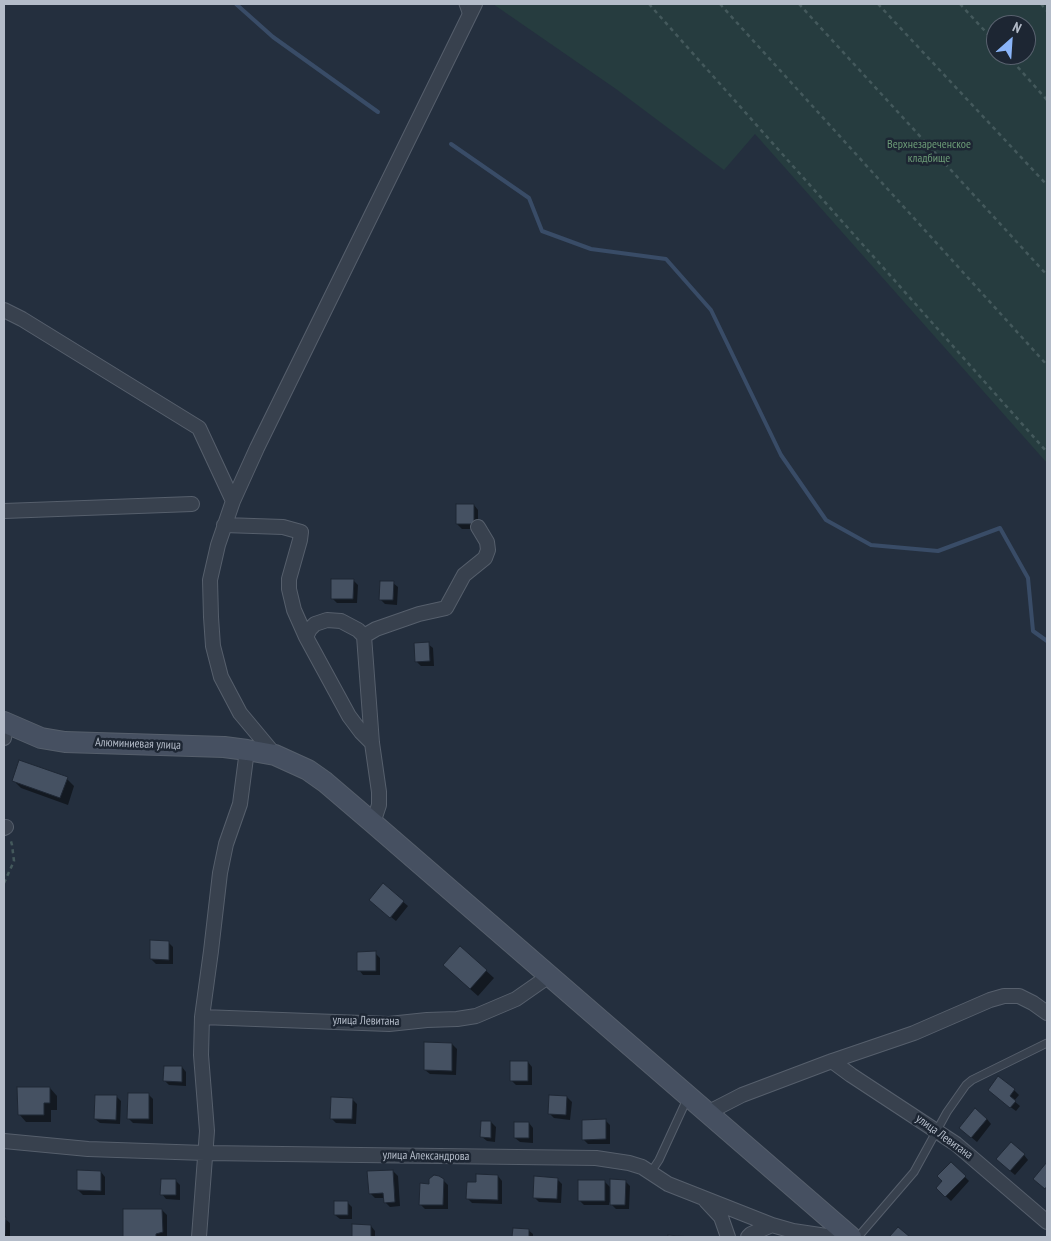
<!DOCTYPE html>
<html>
<head>
<meta charset="utf-8">
<style>
  body { margin:0 }
  #map { position:relative; width:1051px; height:1241px; overflow:hidden; background:#242f3e; font-family:"PT Sans Narrow",sans-serif }
  canvas { display:block }
  .frame { position:absolute; inset:0; border:5px solid #b4bcc9; pointer-events:none }
  .north { position:absolute; left:986px; top:15px; width:50px; height:50px; box-sizing:border-box; background:#1d2633; border:1px solid #59626f; border-radius:50%; rotate:26deg; font-size:14px; font-weight:700; line-height:20px; text-align:center; color:#b4bcc9 }
  .north::after { content:''; display:block; margin:auto; width:18px; height:22px; background:#8ab4f8; clip-path:polygon(50% 0,100% 100%,50% 72%,0 100%) }
</style>
</head>
<body>
<div id="map">
<canvas width="1051" height="1241"></canvas>
<div class="frame"></div>
<div class="north">N</div>
</div>
<script>
const g = document.querySelector('canvas').getContext('2d');
g.lineJoin = 'round';
function fillPath(path, color) { g.fillStyle = color; g.fill(path, 'evenodd'); }
const shape = rows => new Path2D(rows.map(r => 'M' + r).join(''));
function strokePath(path, color, width, dash) { g.strokeStyle = color; g.lineWidth = width; g.lineCap = dash ? 'butt' : 'round'; g.setLineDash(dash || []); g.stroke(path); }
function label(font, color, halo, rows, align = 'center') {
  g.font = font + ' "PT Sans Narrow",sans-serif'; g.lineWidth = 5; g.setLineDash([]); g.textBaseline = 'middle'; g.strokeStyle = halo; g.fillStyle = color; for (const [text, x, y, turn = 0] of rows) {
    g.save(); g.translate(x, y); g.rotate((+turn || 0) * Math.PI / 180); g.textAlign = isNaN(turn) ? turn : align; if (halo) g.strokeText(text, 0, 0); g.fillText(text, 0, 0); g.restore();
  }
}
const green = shape([
  [493,4,1047,4,1047,463,755,134,724,170,616,89],
  [996,25,1026,25,1026,55,996,55]
]);
const shadow = shape([
  [474,505,478,510,478,529,462,529,457,524],
  [353,580,358,585,357,603,337,603,332,598],
  [393,583,398,587,397,605,385,604,380,599],
  [428,644,433,648,434,666,421,666,416,661],
  [67,779,74,786,68,805,21,788,13,780],
  [383,885,408,906,396,921,375,904],
  [168,942,173,947,173,964,156,964,151,959],
  [461,948,494,978,478,996,452,973],
  [375,953,380,958,380,975,363,975,359,970],
  [452,1044,457,1049,456,1075,430,1074,425,1070],
  [528,1062,532,1067,532,1085,516,1085,511,1080],
  [182,1067,186,1072,186,1086,169,1085,164,1080],
  [50,1088,57,1096,57,1110,51,1110,51,1122,26,1122,19,1114],
  [1014,1090,1019,1095,1014,1101,1020,1106,1016,1111,994,1095],
  [149,1095,153,1099,153,1124,133,1123,129,1119],
  [116,1096,121,1101,120,1124,100,1123,95,1119],
  [567,1097,572,1102,570,1120,554,1118,549,1113],
  [352,1099,357,1104,356,1124,336,1123,331,1118],
  [987,1119,991,1124,977,1142,965,1132],
  [605,1120,610,1125,610,1144,588,1144,583,1139],
  [491,1122,496,1127,495,1142,487,1141,482,1137],
  [529,1123,533,1128,533,1143,520,1142,515,1138],
  [1024,1155,1028,1160,1015,1175,1002,1164],
  [951,1163,969,1181,951,1201,937,1188,944,1181],
  [393,1171,398,1176,400,1206,390,1207,385,1202,384,1198,375,1198,370,1193],
  [101,1172,105,1177,105,1195,83,1195,78,1190],
  [498,1176,502,1181,502,1204,472,1203,468,1199],
  [557,1179,562,1184,561,1203,539,1202,534,1197],
  [443,1180,448,1185,448,1209,425,1209,420,1204,431,1185],
  [176,1181,180,1185,180,1200,166,1199,162,1194],
  [604,1181,611,1188,625,1181,630,1186,629,1209,616,1209,609,1202,609,1205,584,1205,579,1200],
  [347,1202,352,1207,352,1219,340,1219,335,1215],
  [124,1210,162,1210,167,1215,167,1237,124,1237],
  [4,1218,10,1223,10,1237,4,1237],
  [353,1225,371,1226,375,1231,375,1237,353,1237],
  [514,1229,528,1230,533,1234,533,1237,513,1237]
]);
const stream = shape([
  [236,4,273,37,378,112],
  [451,144,529,198,542,231,591,249,666,259,711,310,781,455,826,520,871,545,938,551,1000,528,1028,578,1033,631,1047,641]
]);
const building = shape([
  [456,504,474,504,474,524,456,524,456,504],
  [331,579,354,579,353,599,331,599,331,579],
  [380,581,394,581,393,600,379,600,380,581],
  [429,642,430,661,415,662,414,643,429,642],
  [19,760,68,777,60,798,12,781,19,760],
  [383,883,404,901,390,918,369,900,383,883],
  [150,940,169,941,169,960,150,959,150,940],
  [460,946,487,970,470,989,443,965,460,946],
  [376,951,376,971,357,971,357,952,376,951],
  [424,1042,452,1043,452,1071,424,1070,424,1042],
  [510,1061,528,1061,528,1081,510,1081,510,1061],
  [164,1066,182,1066,182,1082,163,1081,164,1066],
  [998,1076,1015,1089,1010,1096,1016,1101,1010,1108,988,1090,998,1076],
  [17,1087,50,1087,50,1103,44,1103,44,1115,18,1115,17,1087],
  [128,1093,149,1093,149,1119,127,1119,128,1093],
  [95,1095,117,1095,116,1120,94,1119,95,1095],
  [549,1095,567,1096,566,1115,548,1114,549,1095],
  [331,1097,353,1098,352,1119,330,1119,331,1097],
  [975,1108,987,1119,971,1138,959,1128,975,1108],
  [606,1119,606,1139,582,1140,582,1120,606,1119],
  [481,1121,491,1121,491,1138,480,1137,481,1121],
  [514,1122,529,1122,529,1138,514,1138,514,1122],
  [1011,1142,1025,1154,1010,1171,996,1159,1011,1142],
  [951,1162,966,1176,945,1197,936,1188,942,1181,937,1176,951,1162],
  [1047,1162,1047,1186,1045,1189,1033,1179,1047,1162],
  [77,1170,101,1171,101,1191,77,1190,77,1170],
  [393,1170,395,1202,384,1203,383,1193,369,1194,367,1171,393,1170],
  [476,1174,498,1175,498,1200,466,1199,467,1182,476,1182,476,1174],
  [434,1175,439,1176,444,1179,443,1205,419,1205,420,1183,429,1184,429,1179,434,1175],
  [534,1176,558,1178,557,1199,533,1198,534,1176],
  [161,1179,176,1179,176,1195,160,1195,161,1179],
  [610,1179,626,1180,625,1205,610,1205,610,1179],
  [578,1180,605,1180,605,1201,578,1201,578,1180],
  [334,1201,348,1201,348,1215,334,1215,334,1201],
  [123,1209,162,1209,163,1232,156,1234,156,1237,123,1237,123,1209],
  [4,1217,6,1217,5,1234,4,1234,4,1217],
  [352,1224,371,1225,371,1237,352,1237,352,1224],
  [898,1227,910,1237,889,1237,898,1227],
  [513,1228,529,1229,529,1237,512,1237,513,1228],
  [668,1235,690,1237,668,1237,668,1235]
]);
const path = shape([
  [649,4,1047,452],
  [720,4,1047,365],
  [799,4,1047,275],
  [878,4,1047,185],
  [960,4,996,43],
  [1041,4,1047,11],
  [1007,55,1047,100],
  [4,883,14,861,12,845,10,838]
]);
const lane = shape([
  [463,4,468,18],
  [651,1172,659,1160,688,1097],
  [858,1237,914,1172,947,1112,966,1085,972,1080,1047,1043]
]);
const street = shape([
  [4,310,22,319,199,428,233,501],
  [4,511,192,504],
  [224,525,283,527,301,532,300,540,289,579,289,589,294,610,306,637,349,716,361,732,372,743],
  [364,636,376,629,419,614,446,608,464,575,485,558,488,550,487,542,478,527],
  [306,637,310,629,315,624,327,620,341,621,358,630,364,636,372,743,379,792,379,805,373,823],
  [4,738,6,724],
  [275,755,240,713,221,677,213,646,211,617,210,580,218,545,233,501,257,448,475,4],
  [4,828,6,827],
  [202,1017,389,1024,427,1020,457,1019,476,1016,516,999,549,976],
  [832,1061,851,1075,956,1144,1047,1222],
  [707,1113,742,1095,832,1061,914,1033,990,1000,1004,996,1019,996,1033,1003,1047,1013],
  [4,1141,88,1149,205,1153,596,1158,629,1163,642,1167,668,1184,772,1225,793,1231,833,1237],
  [706,1201,721,1217,728,1237],
  [199,1237,207,1131,201,1055,202,1017,211,951,220,873,226,844,240,804,247,750],
  [748,1237,751,1234,772,1225]
]);
const secondary = shape([
  [4,722,41,738,65,742,224,747,247,750,275,755,308,770,325,782,373,823,851,1237]
]);
const parkNames = [
  ["Верхнезареченское",929,145],
  ["кладбище",929,159]
];
const streetNames = [
  ["Алюминиевая улица",138,744,2],
  ["улица Левитана",366,1021,1],
  ["улица Левитана",944,1137,36],
  ["улица Александрова",426,1156,1]
];
fillPath(green, '#263c3f');
fillPath(shadow, '#0007');
strokePath(stream, '#394c67', 4);
fillPath(building, '#455162');
strokePath(building, '#1f2835', 1);
strokePath(lane, '#565f6c', 9);
strokePath(street, '#565f6c', 16);
strokePath(secondary, '#565f6c', 22);
strokePath(path, '#44595c', 2.5, [4, 4]);
strokePath(lane, '#38414e', 7);
strokePath(street, '#38414e', 14);
strokePath(secondary, '#465061', 20);
label('12px', '#6b9a76', '#1d2633', parkNames);
label('12px', '#b4bcc9', '#1d2633', streetNames);
</script>
</body>
</html>
